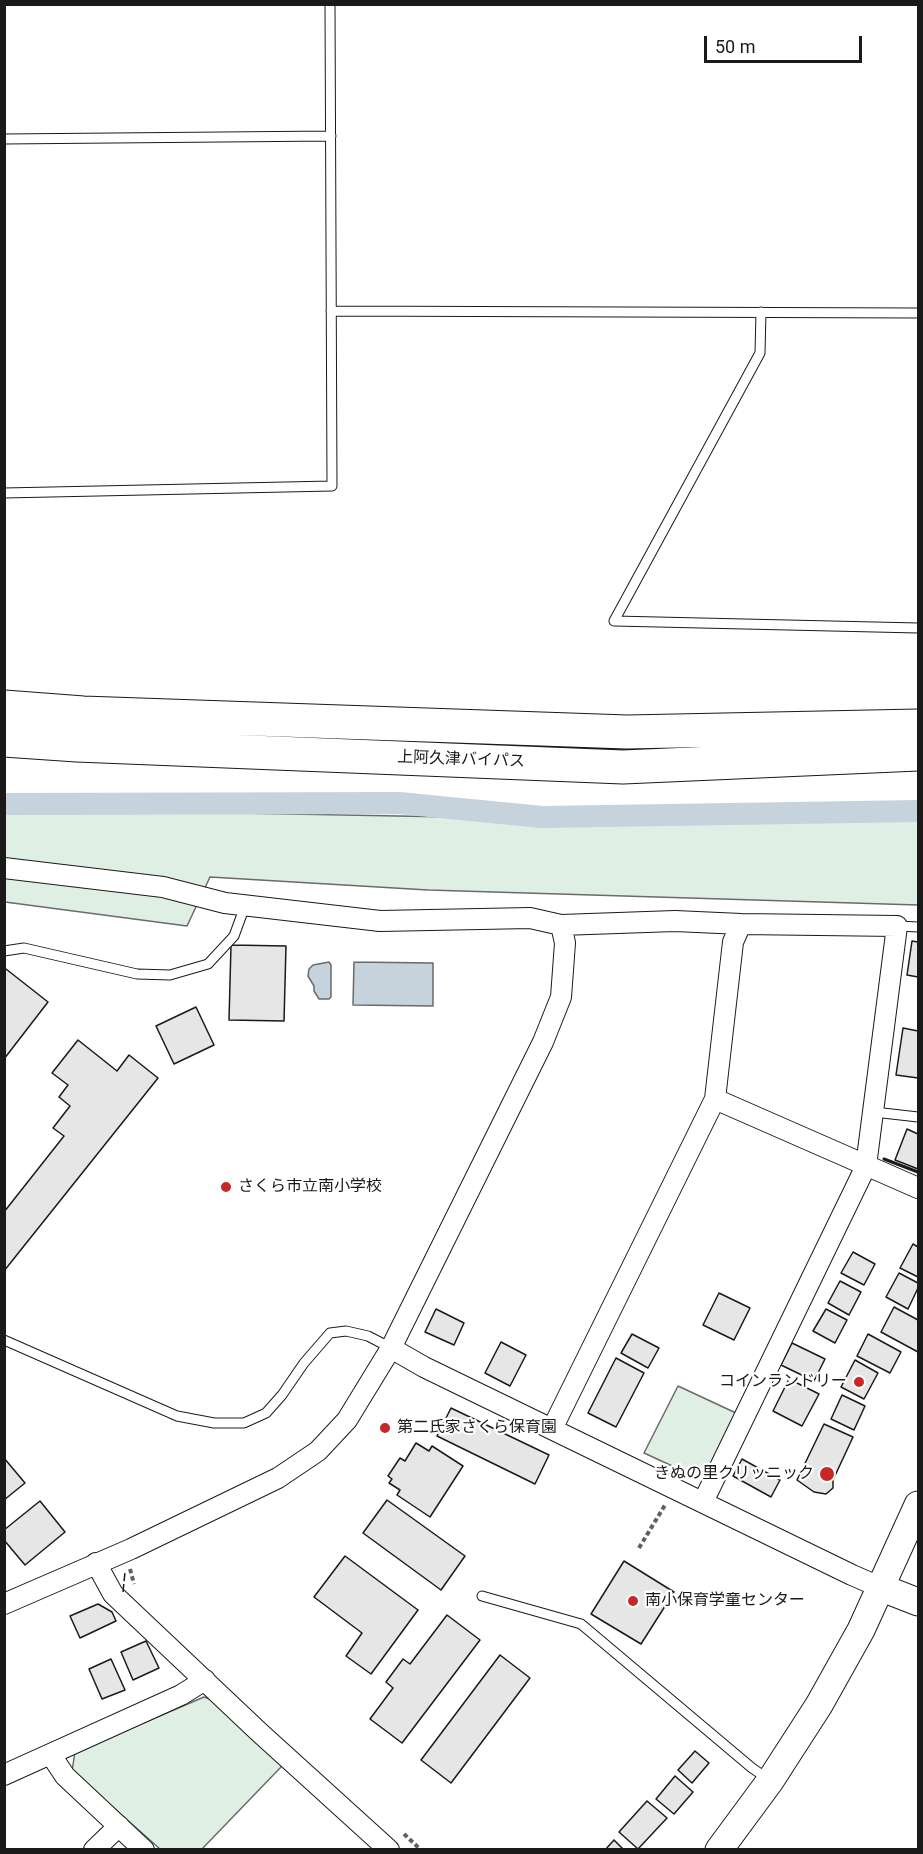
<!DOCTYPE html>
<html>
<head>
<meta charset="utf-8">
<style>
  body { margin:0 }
  #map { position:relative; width:923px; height:1854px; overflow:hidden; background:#fff; font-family:Roboto,sans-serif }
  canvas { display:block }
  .frame { position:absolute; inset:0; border:6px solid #1a1a1a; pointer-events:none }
  .scale { position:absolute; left:704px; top:36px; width:158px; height:27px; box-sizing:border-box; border:3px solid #1a1a1a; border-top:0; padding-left:8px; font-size:18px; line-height:21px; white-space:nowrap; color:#1a1a1a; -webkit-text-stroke:4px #fff; paint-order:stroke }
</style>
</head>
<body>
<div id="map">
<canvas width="923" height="1854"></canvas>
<div class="frame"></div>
<div class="scale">50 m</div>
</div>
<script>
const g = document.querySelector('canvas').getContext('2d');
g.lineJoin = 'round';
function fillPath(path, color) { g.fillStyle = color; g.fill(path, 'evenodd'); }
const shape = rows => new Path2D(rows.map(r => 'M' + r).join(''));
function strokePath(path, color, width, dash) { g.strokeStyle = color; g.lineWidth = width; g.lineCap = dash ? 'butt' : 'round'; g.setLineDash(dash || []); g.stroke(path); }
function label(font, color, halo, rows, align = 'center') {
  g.font = font + ' Roboto,"Noto Sans JP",sans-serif'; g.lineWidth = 4.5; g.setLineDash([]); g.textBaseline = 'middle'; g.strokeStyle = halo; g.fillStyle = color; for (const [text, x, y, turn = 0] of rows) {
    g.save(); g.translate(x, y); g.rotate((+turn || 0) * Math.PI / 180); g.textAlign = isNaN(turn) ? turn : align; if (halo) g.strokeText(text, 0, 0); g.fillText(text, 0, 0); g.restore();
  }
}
const green = shape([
  [5,795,127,811,723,822,918,819,918,905,428,890,210,877,187,926,5,902,5,795],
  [678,1386,736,1413,708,1470,694,1476,644,1453,678,1386],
  [204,1697,215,1701,282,1766,201,1850,160,1849,72,1771,75,1752,204,1697]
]);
const water = shape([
  [329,962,331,965,331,997,329,999,319,999,314,991,314,986,308,976,309,969,313,965,329,962],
  [354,962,433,963,433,1006,353,1005,354,962]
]);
const canal = shape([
  [4,804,399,803,542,817,918,811]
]);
const building = shape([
  [912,941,918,942,918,977,907,975,912,941],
  [231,945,286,946,284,1021,229,1020,231,945],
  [6,969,48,1002,4,1059,4,970,6,969],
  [196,1007,214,1045,174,1064,156,1026,196,1007],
  [903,1028,918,1031,918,1078,896,1075,903,1028],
  [78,1040,117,1071,129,1055,158,1078,4,1271,4,1212,64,1136,53,1128,70,1106,59,1097,68,1085,52,1073,78,1040],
  [907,1129,918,1134,918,1169,895,1160,907,1129],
  [913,1244,918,1247,918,1277,900,1268,913,1244],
  [853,1252,875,1264,864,1285,841,1273,853,1252],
  [899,1273,918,1283,918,1288,908,1309,886,1297,899,1273],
  [840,1281,861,1292,849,1315,828,1303,840,1281],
  [719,1293,750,1308,734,1340,703,1325,719,1293],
  [894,1307,918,1320,918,1352,881,1332,894,1307],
  [436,1309,464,1323,454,1345,425,1332,436,1309],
  [826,1309,847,1320,835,1343,813,1331,826,1309],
  [632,1334,659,1348,648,1368,621,1353,632,1334],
  [868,1334,901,1352,890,1373,857,1356,868,1334],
  [501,1342,526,1355,510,1386,485,1373,501,1342],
  [792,1343,825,1359,814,1381,781,1365,792,1343],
  [616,1358,644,1373,616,1427,588,1413,616,1358],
  [855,1360,878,1373,864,1399,841,1387,855,1360],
  [789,1379,819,1394,802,1426,773,1411,789,1379],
  [842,1395,865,1406,854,1430,831,1419,842,1395],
  [451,1408,549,1455,535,1484,437,1436,451,1408],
  [824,1424,853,1437,833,1480,833,1488,826,1494,814,1492,797,1480,824,1424],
  [416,1443,429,1451,432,1446,463,1466,430,1517,397,1495,400,1490,389,1483,392,1479,388,1476,400,1458,405,1461,416,1443],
  [4,1458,25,1483,4,1500,4,1458],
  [742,1459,780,1480,771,1497,733,1476,742,1459],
  [387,1500,465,1556,441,1590,363,1533,387,1500],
  [40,1501,65,1532,25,1565,4,1540,4,1530,40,1501],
  [345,1556,418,1610,371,1674,346,1656,362,1633,314,1597,345,1556],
  [624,1561,674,1592,641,1644,591,1614,624,1561],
  [98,1604,112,1612,116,1621,80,1638,70,1616,98,1604],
  [447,1615,480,1640,402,1743,370,1719,393,1688,386,1682,403,1659,410,1664,447,1615],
  [146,1641,159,1668,133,1680,121,1652,146,1641],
  [500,1655,530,1678,451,1783,421,1760,500,1655],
  [111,1659,125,1690,102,1699,89,1669,111,1659],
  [695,1751,709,1763,692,1783,678,1770,695,1751],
  [675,1776,693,1792,674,1814,656,1799,675,1776],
  [647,1801,667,1818,638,1849,619,1832,647,1801],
  [614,1840,624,1850,605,1850,614,1840]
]);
const path = shape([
  [639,1548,665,1505],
  [130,1569,134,1584],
  [404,1834,421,1850]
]);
const lane = shape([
  [4,139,331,136],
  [331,311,918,313],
  [761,312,760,353,614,621,918,628],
  [4,493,332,486,330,4],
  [897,926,918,927],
  [4,951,24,948,137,974,170,975,208,964,234,936,245,906],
  [874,1112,918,1117],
  [4,1340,177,1416,214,1423,244,1423,266,1413,282,1395,304,1363,330,1333,346,1331,368,1336,391,1348],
  [482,1596,581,1624,752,1768,768,1779]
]);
const street = shape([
  [4,868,163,887,225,903,380,921,530,918,561,925,565,943,561,997,543,1042,391,1348,347,1420,318,1451,278,1478,131,1549,4,1604],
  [561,925,675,921,741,924,897,926,866,1166,703,1502],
  [715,1099,918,1188],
  [391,1348,424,1367,852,1575,882,1588],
  [552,1429,715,1099,733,942,741,924],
  [96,1563,113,1594,259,1732,389,1850],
  [51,1755,65,1776,144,1850],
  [4,1775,181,1695,205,1680],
  [94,1850,119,1826]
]);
const secondary = shape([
  [882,1588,918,1602],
  [719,1850,770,1781,819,1705,861,1630,918,1505]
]);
const highway = shape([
  [4,707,83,713,627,732,918,726],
  [4,740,77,745,623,767,918,754]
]);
const fence = shape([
  [123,1592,125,1572]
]);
const wall = shape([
  [884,1159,918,1172]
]);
const markers = [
  [226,1187,6,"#c62828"],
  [859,1382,6,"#c62828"],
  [385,1428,6,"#c62828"],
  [827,1474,8,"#c62828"],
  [633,1601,6,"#c62828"]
];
const streetNames = [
  ["上阿久津バイパス",461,760,2]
];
const poiNames = [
  ["さくら市立南小学校",238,1187],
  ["コインランドリー",847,1382,"right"],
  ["第二氏家さくら保育園",397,1428],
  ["きぬの里クリッニック",814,1474,"right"],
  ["南小保育学童センター",645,1601]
];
fillPath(green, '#e0efe3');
strokePath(green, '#6a6a6a', 1.5);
fillPath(water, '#c6d2dc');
strokePath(water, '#6a6a6a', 1.5);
strokePath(canal, '#c6d2dc', 22);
fillPath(building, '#e6e6e6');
strokePath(building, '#1a1a1a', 1.5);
strokePath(lane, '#1a1a1a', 11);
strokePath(street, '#1a1a1a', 22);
strokePath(secondary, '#1a1a1a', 29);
strokePath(highway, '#1a1a1a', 35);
strokePath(path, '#5f5f5f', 4, [4.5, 3]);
strokePath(lane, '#fff', 9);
strokePath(street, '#fff', 20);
strokePath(secondary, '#fff', 27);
strokePath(highway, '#fff', 33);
strokePath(fence, '#1a1a1a', 1.5, [8, 3]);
strokePath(wall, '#1a1a1a', 3);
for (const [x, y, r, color] of markers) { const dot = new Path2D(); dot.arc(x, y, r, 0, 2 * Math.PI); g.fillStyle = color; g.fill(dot); strokePath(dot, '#fff', 2); }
label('16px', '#1a1a1a', '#fff', streetNames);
label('16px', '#1a1a1a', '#fff', poiNames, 'left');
</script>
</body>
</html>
